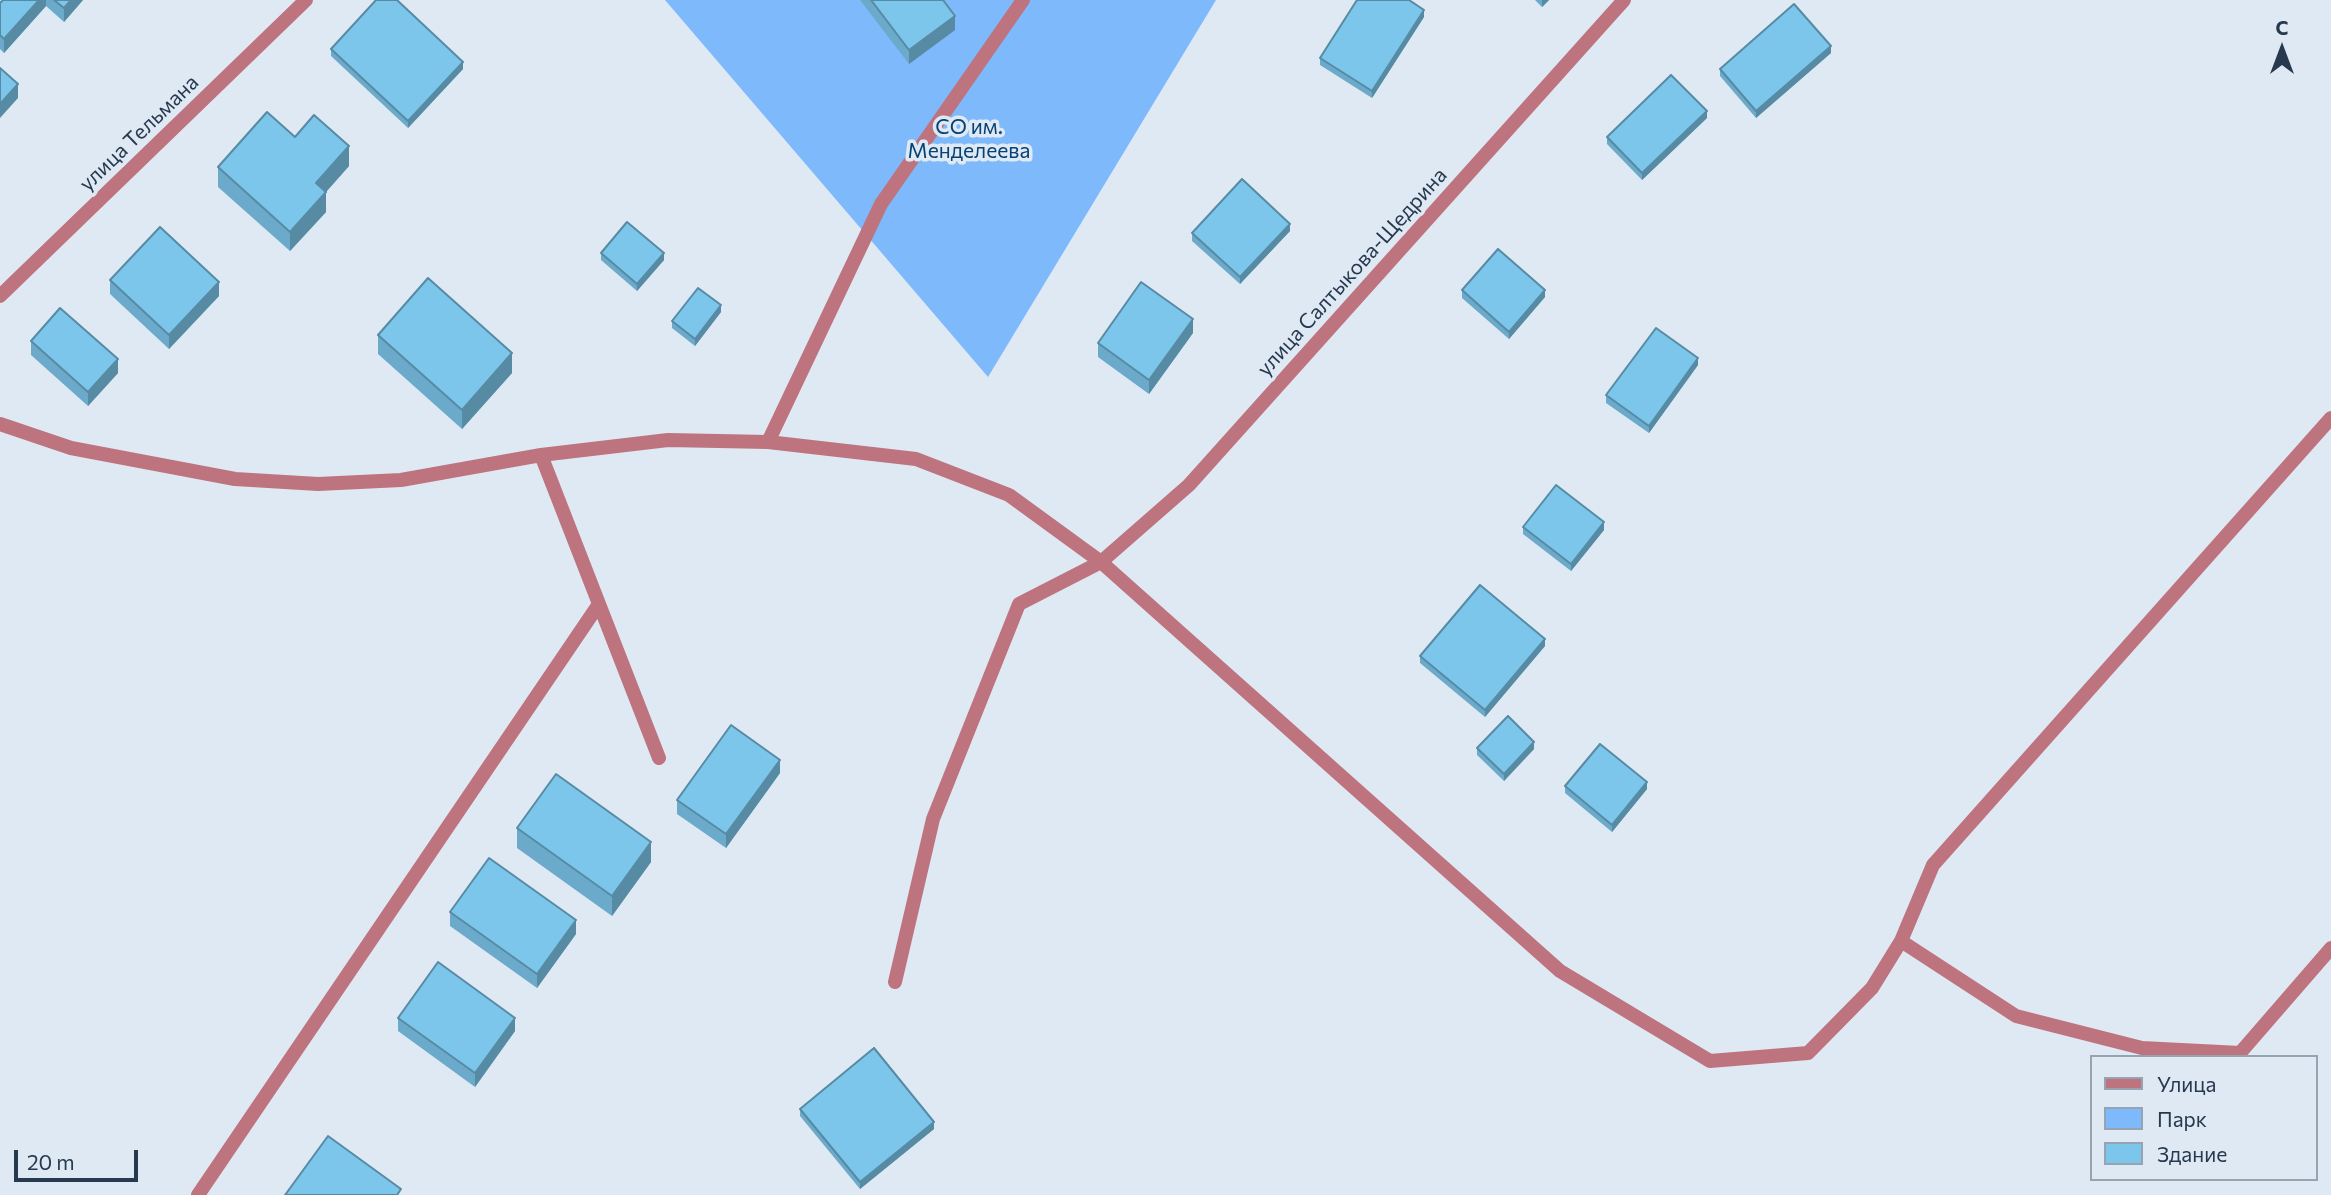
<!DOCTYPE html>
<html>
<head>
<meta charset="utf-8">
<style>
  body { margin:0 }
  #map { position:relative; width:2331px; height:1195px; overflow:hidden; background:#dfe9f4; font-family:Commissioner,sans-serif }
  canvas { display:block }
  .legend { position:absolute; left:2090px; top:1055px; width:228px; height:126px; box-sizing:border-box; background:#dfe9f4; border:2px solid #95a3b2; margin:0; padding:9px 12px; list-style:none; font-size:21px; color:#26394e }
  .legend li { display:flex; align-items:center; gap:14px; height:35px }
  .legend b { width:35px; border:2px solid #95a3b2 }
  .north { position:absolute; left:2247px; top:14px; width:70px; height:70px; -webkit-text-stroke:5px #dfe9f4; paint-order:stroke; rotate:0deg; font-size:19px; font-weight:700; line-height:28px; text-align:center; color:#26394e }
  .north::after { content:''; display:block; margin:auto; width:24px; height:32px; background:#26394e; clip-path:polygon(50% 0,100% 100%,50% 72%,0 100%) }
  .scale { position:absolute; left:14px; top:1150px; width:124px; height:32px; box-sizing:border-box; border:4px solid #26394e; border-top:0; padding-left:9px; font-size:21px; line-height:24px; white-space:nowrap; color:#26394e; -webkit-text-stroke:5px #dfe9f4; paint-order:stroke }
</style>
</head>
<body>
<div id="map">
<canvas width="2331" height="1195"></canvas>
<ul class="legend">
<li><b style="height:9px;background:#be747e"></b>Улица</li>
<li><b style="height:19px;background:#7db9fb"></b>Парк</li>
<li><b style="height:19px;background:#7cc6eb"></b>Здание</li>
</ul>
<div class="north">С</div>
<div class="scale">20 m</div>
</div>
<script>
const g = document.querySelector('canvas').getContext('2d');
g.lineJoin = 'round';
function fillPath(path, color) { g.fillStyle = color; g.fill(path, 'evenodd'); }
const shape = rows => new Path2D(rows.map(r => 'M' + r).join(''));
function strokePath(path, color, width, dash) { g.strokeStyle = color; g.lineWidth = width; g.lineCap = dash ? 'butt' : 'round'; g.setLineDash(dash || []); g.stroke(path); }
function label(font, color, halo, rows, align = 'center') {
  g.font = font + ' Commissioner,sans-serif'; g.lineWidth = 7; g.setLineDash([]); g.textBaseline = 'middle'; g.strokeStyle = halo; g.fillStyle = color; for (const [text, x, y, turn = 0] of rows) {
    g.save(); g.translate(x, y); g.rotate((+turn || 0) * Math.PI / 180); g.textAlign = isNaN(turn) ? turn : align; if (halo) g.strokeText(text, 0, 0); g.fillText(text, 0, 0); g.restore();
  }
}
const green = shape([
  [665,0,1216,0,988,377]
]);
const service = shape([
  [0,424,71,448,235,479,318,484,401,480,541,455,668,440,768,442,916,459,1009,495,1101,562,1560,971,1710,1061,1808,1053,1872,988,1901,941,2016,1016,2142,1048,2240,1053,2331,948],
  [768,442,881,204,1023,0],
  [541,455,659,758],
  [1901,941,1933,865,2331,418],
  [895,982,933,819,1019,604,1101,562],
  [198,1195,599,604]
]);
const minor = shape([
  [0,296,306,0],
  [1101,562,1189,485,1624,0]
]);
const wall = shape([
  [3,0,83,0,64,22,46,6,4,53,0,49,0,3],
  [860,0,943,0,955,30,909,64],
  [1535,0,1549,0,1542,7],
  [1424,17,1372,98,1320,65,1320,58],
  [331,49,463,69,408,128,331,56],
  [1831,53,1756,118,1720,76,1720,69],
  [1707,118,1642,180,1607,144,1607,137],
  [295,137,349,166,326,192,326,212,290,251,218,187,218,167],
  [1290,231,1240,284,1192,241,1192,233],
  [601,253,664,260,637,291,601,260],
  [110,280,219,296,169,349,110,294],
  [1462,290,1545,297,1509,339,1462,298],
  [721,312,695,346,672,328,672,321],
  [1193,333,1149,394,1098,357,1098,343],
  [378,335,512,373,462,429,378,354],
  [31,341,118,373,88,406,31,355],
  [1698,365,1649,433,1606,403,1606,395],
  [1523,527,1604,530,1571,571,1523,534],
  [1545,646,1485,717,1420,663,1420,656],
  [1477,748,1534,749,1504,781,1477,755],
  [780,773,726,848,677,814,677,800],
  [1565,786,1647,789,1612,832,1565,793],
  [517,828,651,862,612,916,517,848],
  [450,912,576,934,537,988,450,926],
  [398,1018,515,1031,475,1087,398,1031],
  [800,1109,934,1129,860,1189,800,1116]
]);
const shadedWall = shape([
  [39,0,46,0,46,6,4,53,4,39],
  [71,0,83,0,64,22,64,8],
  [1542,0,1549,0,1542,7],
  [1424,10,1424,17,1372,98,1372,91],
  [955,16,955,30,909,64,909,50],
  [1831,46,1831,53,1756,118,1756,111],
  [463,62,463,69,408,128,408,121],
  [18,84,18,98,0,118,0,104],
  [1707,111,1707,118,1642,180,1642,173],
  [349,146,349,166,326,192,326,212,290,251,290,232,316,183],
  [1290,224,1290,231,1240,284,1240,277],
  [664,253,664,260,637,291,637,284],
  [219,282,219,296,169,349,169,335],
  [1545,290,1545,297,1509,339,1509,332],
  [721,305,721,312,695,346,695,339],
  [1193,319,1193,333,1149,394,1149,380],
  [512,353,512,373,462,429,462,410],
  [1698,358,1698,365,1649,433,1649,426],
  [118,359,118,373,88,406,88,392],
  [1604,522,1604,530,1571,571,1571,564],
  [1545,639,1545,646,1485,717,1485,710],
  [1534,742,1534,749,1504,781,1504,774],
  [780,760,780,773,726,848,726,834],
  [1647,782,1647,789,1612,832,1612,825],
  [651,842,651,862,612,916,612,896],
  [576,920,576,934,537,988,537,974],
  [515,1018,515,1031,475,1087,475,1073],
  [934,1122,934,1129,860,1189,860,1182]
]);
const building = shape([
  [3,0,39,0,4,39,0,35,0,3,3,0],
  [54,0,71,0,64,8,54,0],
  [376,0,397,0,463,62,408,121,331,49,376,0],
  [871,0,943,0,955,16,909,50,871,0],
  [1357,0,1409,0,1424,10,1372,91,1320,58,1357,0],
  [1794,4,1831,46,1756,111,1720,69,1794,4],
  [0,68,18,84,0,104,0,68],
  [1671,75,1707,111,1642,173,1607,137,1671,75],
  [267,112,295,137,314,115,349,146,316,183,326,192,290,232,218,167,267,112],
  [1242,179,1290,224,1240,277,1192,233,1242,179],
  [627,222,664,253,637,284,601,253,627,222],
  [160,227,219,282,169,335,110,280,160,227],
  [1498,249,1545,290,1509,332,1462,290,1498,249],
  [428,278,512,353,462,410,378,335,428,278],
  [1141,282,1193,319,1149,380,1098,343,1141,282],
  [698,288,721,305,695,339,672,321,698,288],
  [60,308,118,359,88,392,31,341,60,308],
  [1656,328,1698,358,1649,426,1606,395,1656,328],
  [1556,485,1604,522,1571,564,1523,527,1556,485],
  [1480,585,1545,639,1485,710,1420,656,1480,585],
  [1508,716,1534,742,1504,774,1477,748,1508,716],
  [731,725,780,760,726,834,677,800,731,725],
  [1600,744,1647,782,1612,825,1565,786,1600,744],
  [556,774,651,842,612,896,517,828,556,774],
  [489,858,576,920,537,974,450,912,489,858],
  [438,962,515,1018,475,1073,398,1018,438,962],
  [874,1048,934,1122,860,1182,800,1109,874,1048],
  [328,1136,401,1189,397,1195,285,1195,328,1136]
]);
const parkNames = [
  ["СО им.",969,127],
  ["Менделеева",969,151]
];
const streetNames = [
  ["улица Тельмана",139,133,-44],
  ["улица Салтыкова-Щедрина",1352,272,-48]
];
fillPath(green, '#7db9fb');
strokePath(service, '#be747e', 14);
strokePath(minor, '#be747e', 14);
fillPath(wall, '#6baaca');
fillPath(shadedWall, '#578ba4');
fillPath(building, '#7cc6eb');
strokePath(building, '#578ba4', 2);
label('21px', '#064277', '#dfe9f4', parkNames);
label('21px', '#26394e', '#dfe9f4', streetNames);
</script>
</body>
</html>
